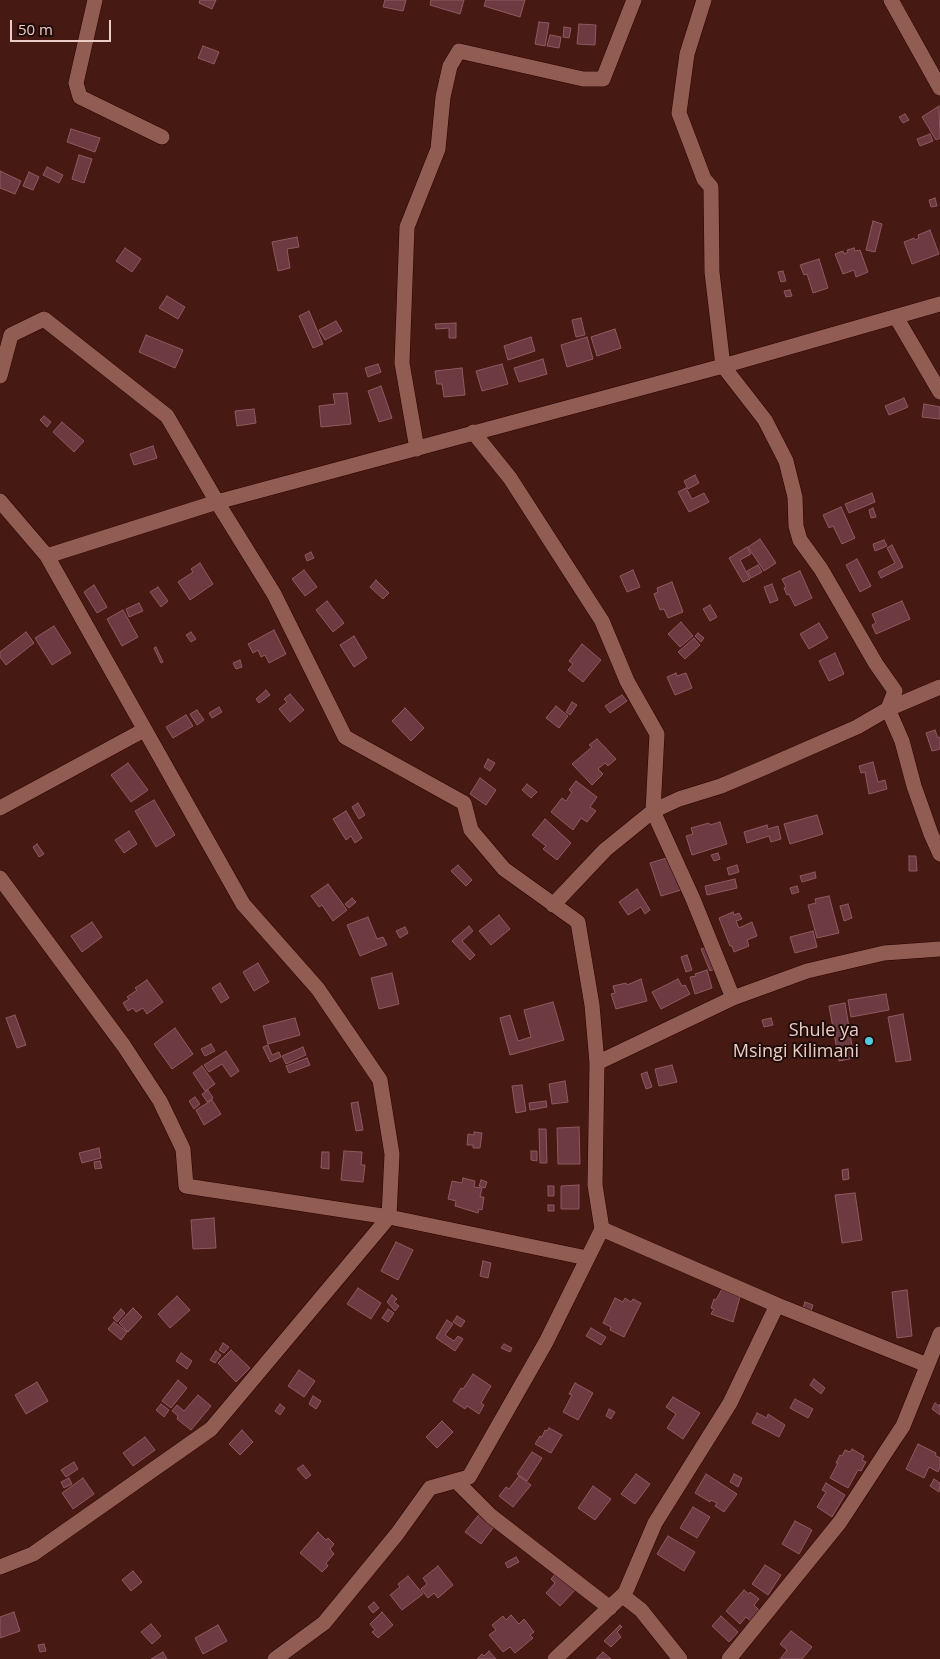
<!DOCTYPE html>
<html>
<head>
<meta charset="utf-8">
<style>
  body { margin:0 }
  #map { position:relative; width:940px; height:1659px; overflow:hidden; background:#471913; font-family:"Open Sans",sans-serif }
  canvas { display:block }
  .scale { position:absolute; left:10px; top:20px; width:101px; height:22px; box-sizing:border-box; border:2px solid #ebccc6; border-top:0; padding-left:6px; font-size:15px; line-height:18px; white-space:nowrap; color:#ebccc6; -webkit-text-stroke:4px #200c08; paint-order:stroke }
</style>
</head>
<body>
<div id="map">
<canvas width="940" height="1659"></canvas>
<div class="scale">50 m</div>
</div>
<script>
const g = document.querySelector('canvas').getContext('2d');
g.lineJoin = 'round';
function fillPath(path, color) { g.fillStyle = color; g.fill(path, 'evenodd'); }
const shape = rows => new Path2D(rows.map(r => 'M' + r).join(''));
function strokePath(path, color, width, dash) { g.strokeStyle = color; g.lineWidth = width; g.lineCap = dash ? 'butt' : 'round'; g.setLineDash(dash || []); g.stroke(path); }
function label(font, color, halo, rows, align = 'center') {
  g.font = font + ' "Open Sans",sans-serif'; g.lineWidth = 4; g.setLineDash([]); g.textBaseline = 'middle'; g.strokeStyle = halo; g.fillStyle = color; for (const [text, x, y, turn = 0] of rows) {
    g.save(); g.translate(x, y); g.rotate((+turn || 0) * Math.PI / 180); g.textAlign = isNaN(turn) ? turn : align; if (halo) g.strokeText(text, 0, 0); g.fillText(text, 0, 0); g.restore();
  }
}
const building = shape([
  [200,0,216,0,212,9,199,3,200,0],
  [385,0,406,0,403,11,383,7,385,0],
  [431,0,464,0,460,14,430,5,431,0],
  [486,0,525,0,520,17,484,6,486,0],
  [539,22,549,23,545,46,535,44,539,22],
  [579,24,596,25,595,45,577,44,579,24],
  [564,27,571,28,569,38,563,37,564,27],
  [550,35,561,37,559,48,547,46,550,35],
  [203,46,219,52,214,64,198,58,203,46],
  [939,106,940,138,936,140,922,117,939,106],
  [905,114,909,120,903,123,899,117,905,114],
  [71,129,100,138,95,152,67,142,71,129],
  [930,134,933,141,920,146,917,139,930,134],
  [79,155,92,159,84,183,72,179,79,155],
  [47,167,63,175,59,183,43,175,47,167],
  [0,171,21,181,15,194,0,188,0,171],
  [29,172,39,177,33,190,23,186,29,172],
  [935,198,937,206,931,207,929,200,935,198],
  [873,221,882,224,875,252,866,250,873,221],
  [930,230,939,254,912,264,904,242,914,238,915,240,919,238,918,235,930,230],
  [297,237,299,247,287,249,290,268,278,271,272,242,297,237],
  [125,248,141,259,132,272,116,261,125,248],
  [854,248,855,251,860,250,868,272,856,277,854,270,843,274,835,254,843,251,844,254,848,252,847,250,854,248],
  [819,259,828,288,813,293,807,274,804,275,800,265,819,259],
  [783,271,786,281,781,282,778,272,783,271],
  [790,290,792,296,786,297,784,291,790,290],
  [167,296,185,307,178,319,159,308,167,296],
  [309,311,323,344,313,348,299,316,309,311],
  [581,318,585,335,576,337,572,320,581,318],
  [336,321,342,331,325,340,319,330,336,321],
  [456,323,456,338,449,338,449,328,436,329,435,324,456,323],
  [615,329,621,348,597,356,591,337,615,329],
  [146,335,183,350,175,368,139,352,146,335],
  [531,337,535,351,508,360,504,346,531,337],
  [587,337,593,359,567,367,561,345,587,337],
  [543,359,547,374,519,382,514,368,543,359],
  [378,364,381,372,368,377,365,368,378,364],
  [502,364,508,384,482,391,476,371,502,364],
  [462,368,465,395,444,397,442,384,437,384,435,371,462,368],
  [381,386,392,418,379,422,368,391,381,386],
  [347,393,351,424,321,427,319,406,335,404,333,394,347,393],
  [904,398,908,407,889,415,885,406,904,398],
  [924,404,940,407,940,419,922,417,924,404],
  [254,409,256,423,237,426,235,411,254,409],
  [44,416,51,422,47,427,40,420,44,416],
  [62,422,84,441,74,452,53,432,62,422],
  [153,446,157,458,134,465,130,454,153,446],
  [695,475,699,483,688,489,684,481,695,475],
  [686,488,692,499,704,493,709,502,689,512,678,492,686,488],
  [872,493,875,502,849,513,845,504,872,493],
  [841,507,855,538,842,544,833,526,829,528,823,515,841,507],
  [873,508,876,517,871,518,869,510,873,508],
  [760,539,776,563,764,571,748,547,760,539],
  [884,540,887,546,875,551,873,544,884,540],
  [892,545,903,567,881,578,878,572,895,563,887,548,892,545],
  [747,547,751,554,740,560,750,579,743,582,729,558,747,547],
  [311,552,314,558,307,561,305,555,311,552],
  [857,559,871,586,860,592,846,565,857,559],
  [200,563,213,584,190,600,178,582,193,572,191,569,200,563],
  [758,565,762,572,751,578,747,571,758,565],
  [304,570,317,587,305,596,292,579,304,570],
  [633,570,640,587,627,592,620,576,633,570],
  [800,571,812,598,795,606,789,594,787,595,784,588,786,587,782,579,800,571],
  [376,580,389,593,383,599,370,587,376,580],
  [672,582,683,612,668,618,664,609,660,610,654,594,658,592,657,588,672,582],
  [772,584,778,600,770,603,764,587,772,584],
  [94,585,107,607,97,613,84,592,94,585],
  [158,587,168,601,161,607,150,592,158,587],
  [327,601,344,623,333,632,316,610,327,601],
  [902,601,910,619,876,634,872,625,876,623,872,614,902,601],
  [139,603,143,611,129,617,126,609,139,603],
  [710,605,717,617,710,621,703,609,710,605],
  [123,610,138,637,122,646,107,619,123,610],
  [681,622,693,636,680,647,668,634,681,622],
  [819,623,828,638,809,649,800,634,819,623],
  [54,626,71,653,52,665,35,638,54,626],
  [274,630,286,654,269,663,265,655,261,657,258,650,253,653,248,644,274,630],
  [26,632,34,643,6,665,0,657,0,652,26,632],
  [191,632,196,639,191,642,186,635,191,632],
  [698,633,704,638,701,642,695,636,698,633],
  [354,636,367,658,354,667,340,645,354,636],
  [694,638,700,645,685,659,678,652,694,638],
  [582,644,601,660,583,682,568,670,573,664,569,661,582,644],
  [156,647,163,662,161,663,154,648,156,647],
  [835,653,844,674,829,681,819,661,835,653],
  [240,660,242,667,236,669,233,663,240,660],
  [676,673,677,676,686,673,692,688,675,695,667,677,676,673],
  [266,690,270,695,259,703,256,699,266,690],
  [290,694,304,710,290,722,279,709,287,702,284,699,290,694],
  [622,695,627,701,610,713,605,706,622,695],
  [572,702,577,705,570,715,566,712,572,702],
  [556,706,568,716,559,728,546,718,556,706],
  [219,707,222,712,212,718,209,713,219,707],
  [405,708,424,728,411,741,392,721,405,708],
  [197,710,204,720,197,725,190,714,197,710],
  [186,715,193,726,173,738,166,727,186,715],
  [935,730,938,738,940,737,940,749,932,751,926,733,935,730],
  [597,739,616,759,608,766,605,763,598,769,603,774,592,785,572,764,592,747,589,745,597,739],
  [488,759,495,763,490,771,484,767,488,759],
  [873,762,878,782,885,780,887,789,869,794,865,772,861,773,859,766,873,762],
  [128,763,148,790,131,802,111,775,128,763],
  [480,778,496,790,486,805,470,794,480,778],
  [576,781,597,797,590,807,596,811,587,822,581,818,573,830,551,812,562,798,566,801,572,792,569,790,576,781],
  [527,784,537,792,531,798,522,790,527,784],
  [154,800,175,835,156,847,135,811,154,800],
  [358,803,365,815,359,819,352,807,358,803],
  [346,811,362,838,355,843,351,836,346,840,333,819,346,811],
  [817,815,823,834,790,844,784,824,817,815],
  [545,819,571,843,557,860,543,849,546,846,532,835,545,819],
  [720,822,727,844,692,855,686,836,693,834,691,828,709,823,710,825,720,822],
  [767,825,768,829,778,826,781,839,771,842,769,836,747,843,744,832,767,825],
  [129,831,137,844,124,853,115,840,129,831],
  [37,844,44,854,39,857,33,847,37,844],
  [718,853,720,859,714,861,711,855,718,853],
  [909,856,916,856,917,871,909,871,909,856],
  [670,857,681,890,661,896,650,863,670,857],
  [458,865,472,880,466,886,451,871,458,865],
  [737,865,739,872,729,875,727,868,737,865],
  [815,872,816,878,802,882,800,876,815,872],
  [735,879,737,888,707,895,705,886,735,879],
  [328,884,347,910,333,921,322,905,319,907,311,896,328,884],
  [797,886,799,892,792,894,790,888,797,886],
  [637,889,650,910,645,914,641,907,628,915,619,902,637,889],
  [829,896,839,933,817,938,808,905,816,903,815,899,829,896],
  [352,898,356,902,349,908,345,904,352,898],
  [848,904,852,918,844,921,840,906,848,904],
  [733,912,734,915,739,913,742,919,736,921,739,928,752,922,757,936,747,940,749,946,734,952,732,946,730,946,719,918,733,912],
  [499,915,510,929,491,945,479,931,499,915],
  [368,917,377,939,383,937,387,945,360,956,347,925,368,917],
  [92,922,102,937,82,952,71,936,92,922],
  [469,926,473,931,462,941,475,955,470,960,452,941,469,926],
  [405,927,408,933,400,938,396,931,405,927],
  [813,931,817,947,795,953,790,937,813,931],
  [709,947,717,968,710,971,701,949,709,947],
  [687,955,692,970,686,972,681,957,687,955],
  [258,963,269,982,254,991,243,972,258,963],
  [707,970,712,988,695,994,690,977,696,976,695,974,707,970],
  [392,973,399,1004,379,1009,371,978,392,973],
  [641,979,647,1001,616,1009,611,994,615,993,613,986,626,983,627,985,641,979],
  [678,979,682,986,685,985,690,994,661,1009,652,992,678,979],
  [147,980,163,1002,147,1014,143,1008,136,1012,133,1008,128,1011,123,1003,129,999,127,997,137,990,135,988,147,980],
  [220,983,229,998,221,1003,212,988,220,983],
  [886,994,889,1010,851,1017,848,1000,886,994],
  [553,1002,564,1040,510,1055,500,1018,510,1015,518,1041,531,1037,524,1010,553,1002],
  [845,1003,854,1058,839,1061,829,1006,845,1003],
  [903,1014,911,1060,896,1062,888,1017,903,1014],
  [15,1015,26,1045,17,1048,6,1018,15,1015],
  [295,1018,300,1035,268,1044,263,1026,295,1018],
  [771,1018,773,1025,764,1027,762,1020,771,1018],
  [175,1028,193,1054,172,1069,154,1044,175,1028],
  [211,1044,215,1051,205,1056,201,1049,211,1044],
  [268,1045,272,1055,279,1052,281,1057,270,1062,263,1047,268,1045],
  [303,1047,306,1055,286,1064,282,1056,303,1047],
  [226,1051,239,1071,231,1077,222,1064,209,1072,204,1065,226,1051],
  [307,1058,310,1065,289,1073,286,1066,307,1058],
  [672,1065,677,1082,659,1086,655,1069,672,1065],
  [202,1066,215,1084,205,1091,193,1073,202,1066],
  [647,1072,652,1087,646,1089,641,1074,647,1072],
  [565,1081,568,1102,552,1104,549,1084,565,1081],
  [522,1085,526,1111,516,1113,512,1086,522,1085],
  [208,1090,213,1098,207,1102,202,1094,208,1090],
  [195,1097,200,1104,194,1109,189,1101,195,1097],
  [212,1100,221,1114,204,1125,196,1110,212,1100],
  [546,1101,547,1107,530,1110,529,1103,546,1101],
  [358,1102,363,1130,356,1131,351,1103,358,1102],
  [579,1127,580,1164,558,1164,557,1128,579,1127],
  [539,1129,546,1129,547,1163,540,1163,539,1129],
  [474,1132,482,1133,480,1148,473,1148,473,1145,467,1145,468,1134,474,1135,474,1132],
  [99,1148,101,1158,82,1163,79,1153,99,1148],
  [344,1151,362,1152,361,1165,365,1165,363,1182,341,1180,344,1151],
  [531,1151,537,1151,537,1161,531,1160,531,1151],
  [322,1152,329,1152,329,1169,321,1168,322,1152],
  [100,1161,102,1168,95,1169,94,1162,100,1161],
  [848,1169,849,1179,843,1180,842,1170,848,1169],
  [463,1178,475,1181,474,1187,482,1188,480,1197,484,1197,482,1210,479,1209,478,1213,455,1206,456,1201,448,1199,452,1181,462,1183,463,1178],
  [481,1180,487,1182,485,1188,479,1186,481,1180],
  [579,1185,579,1209,561,1209,561,1186,579,1185],
  [548,1186,554,1186,554,1196,548,1196,548,1186],
  [855,1193,862,1240,842,1243,835,1195,855,1193],
  [548,1205,554,1205,554,1211,548,1211,548,1205],
  [214,1218,216,1248,193,1249,191,1220,214,1218],
  [396,1242,413,1250,398,1280,381,1271,396,1242],
  [483,1261,491,1263,488,1278,480,1276,483,1261],
  [358,1288,381,1303,371,1319,347,1304,358,1288],
  [722,1289,740,1297,733,1322,711,1314,714,1309,711,1308,714,1299,716,1300,722,1289],
  [907,1290,912,1336,897,1338,892,1292,907,1290],
  [392,1295,397,1299,394,1302,399,1306,395,1311,387,1302,392,1295],
  [177,1296,190,1310,170,1328,158,1314,177,1296],
  [615,1298,623,1302,625,1298,631,1302,633,1299,641,1303,624,1337,610,1330,611,1327,603,1323,615,1298],
  [805,1302,813,1305,811,1311,803,1308,805,1302],
  [133,1308,142,1317,128,1332,119,1323,133,1308],
  [121,1309,125,1313,117,1322,113,1318,121,1309],
  [388,1309,394,1313,388,1322,382,1318,388,1309],
  [457,1316,465,1321,461,1327,453,1322,457,1316],
  [447,1320,453,1324,445,1335,454,1341,458,1336,463,1339,455,1351,436,1338,447,1320],
  [114,1322,127,1332,121,1340,108,1329,114,1322],
  [591,1328,606,1337,601,1345,586,1336,591,1328],
  [223,1343,229,1347,224,1353,219,1350,223,1343],
  [504,1344,512,1348,510,1352,501,1348,504,1344],
  [231,1350,250,1368,236,1382,218,1363,231,1350],
  [216,1351,221,1355,215,1363,210,1360,216,1351],
  [181,1353,192,1361,187,1369,176,1361,181,1353],
  [299,1370,315,1381,304,1397,288,1386,299,1370],
  [473,1374,491,1386,481,1403,484,1405,479,1414,467,1406,465,1409,453,1401,461,1388,463,1389,473,1374],
  [814,1379,825,1388,821,1394,810,1385,814,1379],
  [178,1380,187,1388,171,1408,162,1401,178,1380],
  [37,1382,48,1401,26,1414,15,1395,37,1382],
  [575,1383,593,1393,578,1420,563,1412,572,1395,569,1394,575,1383],
  [198,1395,211,1406,191,1430,177,1419,178,1416,172,1411,177,1405,184,1411,198,1395],
  [313,1396,321,1401,316,1409,309,1404,313,1396],
  [673,1397,700,1413,683,1439,667,1428,676,1414,666,1407,673,1397],
  [795,1399,813,1409,808,1418,790,1408,795,1399],
  [935,1403,939,1406,940,1404,940,1415,932,1409,935,1403],
  [161,1404,169,1410,164,1417,156,1410,161,1404],
  [280,1404,285,1408,280,1415,275,1411,280,1404],
  [609,1409,615,1412,611,1419,606,1416,609,1409],
  [757,1413,767,1418,768,1414,785,1425,779,1437,752,1423,757,1413],
  [442,1421,453,1432,437,1448,426,1437,442,1421],
  [549,1428,562,1435,551,1453,535,1444,540,1436,542,1437,545,1430,547,1431,549,1428],
  [242,1430,253,1442,240,1455,229,1444,242,1430],
  [145,1437,155,1450,133,1466,123,1453,145,1437],
  [918,1444,936,1453,935,1455,940,1458,940,1467,938,1472,929,1467,924,1478,906,1469,918,1444],
  [852,1449,864,1456,862,1460,866,1462,861,1471,858,1470,848,1488,830,1478,838,1463,836,1463,840,1455,842,1456,845,1450,850,1452,852,1449],
  [532,1452,542,1458,527,1481,517,1474,532,1452],
  [74,1462,78,1469,66,1477,61,1470,74,1462],
  [303,1465,311,1475,306,1479,297,1469,303,1465],
  [636,1474,650,1484,635,1504,621,1494,636,1474],
  [706,1474,737,1494,724,1512,715,1506,717,1503,711,1500,710,1502,695,1493,706,1474],
  [734,1474,742,1478,738,1487,730,1482,734,1474],
  [519,1476,531,1485,513,1507,499,1496,506,1487,509,1489,519,1476],
  [69,1478,72,1484,64,1488,61,1482,69,1478],
  [83,1478,94,1494,73,1509,62,1493,83,1478],
  [934,1479,940,1483,939,1492,930,1486,934,1479],
  [826,1483,845,1495,832,1517,817,1507,826,1492,822,1490,826,1483],
  [593,1486,611,1499,595,1520,578,1508,593,1486],
  [693,1507,710,1517,697,1538,680,1528,693,1507],
  [481,1512,496,1524,481,1544,465,1532,481,1512],
  [795,1521,812,1530,799,1554,782,1544,795,1521],
  [318,1532,326,1540,328,1538,334,1544,330,1549,334,1554,326,1563,328,1566,322,1572,300,1553,318,1532],
  [668,1536,695,1552,684,1571,657,1554,668,1536],
  [516,1557,519,1562,508,1568,505,1563,516,1557],
  [765,1565,781,1575,768,1595,752,1584,765,1565],
  [438,1566,453,1585,438,1598,434,1593,428,1598,421,1589,427,1584,423,1578,438,1566],
  [133,1571,142,1582,131,1591,122,1580,133,1571],
  [557,1572,577,1588,560,1606,546,1593,555,1583,551,1579,557,1572],
  [408,1576,423,1594,402,1610,390,1595,400,1587,398,1584,408,1576],
  [744,1590,749,1594,750,1592,759,1599,754,1605,761,1612,752,1622,746,1617,740,1624,726,1611,744,1590],
  [374,1602,379,1608,373,1613,368,1607,374,1602],
  [14,1612,20,1631,0,1638,0,1617,14,1612],
  [382,1612,393,1625,378,1638,372,1632,375,1630,370,1624,382,1612],
  [511,1615,519,1624,524,1619,534,1632,530,1635,533,1638,515,1653,510,1647,503,1652,489,1635,496,1630,492,1625,503,1616,506,1620,511,1615],
  [721,1616,738,1632,729,1642,712,1626,721,1616],
  [151,1624,161,1636,152,1644,141,1632,151,1624],
  [218,1625,227,1641,203,1654,195,1638,218,1625],
  [620,1625,622,1627,617,1632,621,1637,611,1647,604,1641,620,1625],
  [791,1631,812,1647,802,1659,780,1659,787,1650,780,1644,791,1631],
  [44,1644,46,1651,40,1652,38,1645,44,1644],
  [489,1651,496,1659,477,1659,482,1654,484,1656,489,1651],
  [163,1652,167,1659,151,1659,163,1652],
  [603,1652,611,1659,596,1659,603,1652]
]);
const minor = shape([
  [95,0,76,83,80,97,162,137],
  [704,0,687,54,679,113,704,179,711,187,712,272,723,366,765,420,786,461,795,497,796,526,800,540,821,569,876,664,895,691,888,709,902,741,914,786,931,834,940,854],
  [891,0,940,88],
  [896,317,940,392],
  [0,376,11,335,44,319,167,416,217,502,274,594,345,737,464,803,471,830,504,869,578,922,592,1005,597,1063,595,1185,602,1229,546,1342,469,1477,430,1488,397,1534,324,1623,275,1659],
  [473,432,510,478,602,621,627,681,657,734,653,811,693,899,733,998],
  [417,449,402,363,407,227,438,149,443,97,450,66,459,51,583,79,603,79,634,0],
  [0,501,47,556,243,904,318,989,380,1080,392,1154,389,1217,211,1429,33,1554,0,1567],
  [47,556,217,502,723,366,940,304],
  [0,808,144,730],
  [0,878,124,1046,160,1101,183,1149,186,1186,389,1217,587,1258],
  [553,905,605,850,653,811,679,799,721,786,761,769,857,727,888,709,940,687],
  [597,1063,733,998,807,971,884,953,940,949],
  [602,1229,777,1305,927,1365],
  [456,1481,491,1516,610,1608],
  [623,1596,641,1610,680,1659],
  [555,1659,625,1593,655,1523,730,1403,777,1305],
  [729,1659,840,1522,891,1444,903,1426,940,1334]
]);
const markers = [
  [869,1041,5,"#54cade"]
];
const poiNames = [
  ["Shule ya",859,1031],
  ["Msingi Kilimani",859,1052]
];
fillPath(building, '#6d3a42');
strokePath(building, '#8f5961', 1);
strokePath(minor, '#2b0100', 16);
strokePath(minor, '#915c52', 15);
for (const [x, y, r, color] of markers) { const dot = new Path2D(); dot.arc(x, y, r, 0, 2 * Math.PI); g.fillStyle = color; g.fill(dot); strokePath(dot, '#200c08', 2); }
label('18px', '#ebccc6', '#200c08', poiNames, 'right');
</script>
</body>
</html>
